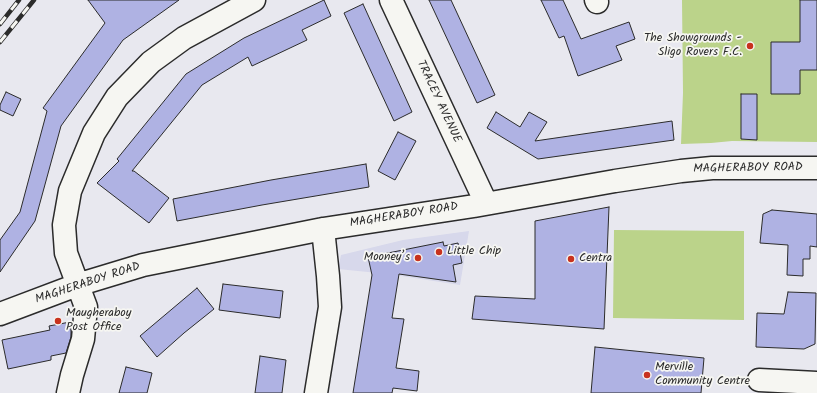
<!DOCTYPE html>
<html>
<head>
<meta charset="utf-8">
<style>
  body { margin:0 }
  canvas { display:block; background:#e8e8ef }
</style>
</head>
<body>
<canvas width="817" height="393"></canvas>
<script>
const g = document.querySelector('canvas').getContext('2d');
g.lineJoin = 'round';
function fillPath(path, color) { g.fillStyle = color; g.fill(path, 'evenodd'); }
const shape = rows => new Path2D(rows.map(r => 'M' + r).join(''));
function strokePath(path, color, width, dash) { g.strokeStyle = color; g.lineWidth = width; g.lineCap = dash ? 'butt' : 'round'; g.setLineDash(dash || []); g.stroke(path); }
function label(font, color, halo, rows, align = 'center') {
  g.font = font + ' Kalam,sans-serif'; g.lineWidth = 3.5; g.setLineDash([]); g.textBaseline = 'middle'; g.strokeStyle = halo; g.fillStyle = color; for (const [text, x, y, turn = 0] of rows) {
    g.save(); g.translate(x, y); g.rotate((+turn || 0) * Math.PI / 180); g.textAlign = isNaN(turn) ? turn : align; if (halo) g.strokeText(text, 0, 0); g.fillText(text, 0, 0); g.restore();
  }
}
const built = shape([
  [469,231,460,285,388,274,338,269,341,255,403,240]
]);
const green = shape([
  [682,0,817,0,817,142,732,141,711,143,681,144,683,93],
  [614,230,744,231,744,320,613,318]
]);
const building = shape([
  [88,0,179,0,123,40,61,126,35,221,0,272,0,240,20,212,47,111,43,108,105,23,88,0],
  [324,0,331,16,302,30,307,40,252,66,248,57,202,85,132,171,134,171,169,198,149,223,97,183,119,161,117,159,186,74,244,38,324,0],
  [429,0,451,0,495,95,477,103,429,0],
  [541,0,563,0,581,39,629,22,635,39,616,46,622,60,578,76,564,36,559,38,541,0],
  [800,0,817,0,817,70,800,70,800,94,771,94,771,42,800,42,800,0],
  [363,4,412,112,394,121,344,13,363,4],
  [6,92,21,99,13,116,0,110,0,105,6,92],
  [741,94,757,94,757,140,741,139,741,94],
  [496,112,520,127,529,112,547,122,535,141,672,121,674,140,538,159,487,128,496,112],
  [398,132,416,141,395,180,378,171,398,132],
  [366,164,369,187,262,205,177,221,173,199,271,180,366,164],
  [609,207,604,329,472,319,475,296,535,299,535,221,609,207],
  [772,210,817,214,817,247,810,246,810,259,803,259,803,276,787,275,788,245,760,243,763,214,772,210],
  [443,242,444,246,458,243,462,263,453,265,456,282,399,274,392,318,404,319,396,368,419,371,417,391,393,388,392,393,353,393,372,275,368,257,443,242],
  [223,284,283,291,280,318,219,310,223,284],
  [197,288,214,309,184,333,157,357,140,336,197,288],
  [788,292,816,293,815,344,804,349,756,347,757,313,784,314,788,292],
  [70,322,71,331,71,337,66,353,51,356,51,360,8,369,2,340,50,330,49,326,70,322],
  [595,347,704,358,701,393,591,393,595,347],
  [260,356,286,360,282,393,255,393,260,356],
  [126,367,152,373,147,393,119,393,126,367]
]);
const minor = shape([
  [391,0,486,203],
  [596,0,597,2],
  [0,314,77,285,143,265,323,229,474,206,615,181,681,171,712,168,817,168],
  [759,380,817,383],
  [68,393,72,375,83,339,86,307,66,253,64,225,70,191,94,133,117,97,151,62,184,38,254,0],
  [316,393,330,307,328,276,323,229]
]);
const rail = shape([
  [0,24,19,0],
  [0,42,34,0]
]);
const markers = [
  [750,46,4,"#c8321e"],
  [439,252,4,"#c8321e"],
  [418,258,4,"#c8321e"],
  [571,259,4,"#c8321e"],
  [58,321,4,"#c8321e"],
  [647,375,4,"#c8321e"]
];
const poiNames = [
  ["The Showgrounds -",742,39,"right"],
  ["Sligo Rovers F.C.",742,53,"right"],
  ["Little Chip",447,252],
  ["Mooney’s",410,258,"right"],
  ["Centra",579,259],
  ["Maugheraboy",66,314],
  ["Post Office",66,328],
  ["Merville",655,368],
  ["Community Centre",655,382]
];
const streetNames = [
  ["TRACEY AVENUE",438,102,65],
  ["MAGHERABOY ROAD",748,169,-1],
  ["MAGHERABOY ROAD",404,216,-9],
  ["MAGHERABOY ROAD",88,284,-18]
];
fillPath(built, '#d7d8eb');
fillPath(green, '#bbd38a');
fillPath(building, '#afb2e3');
strokePath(building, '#2b2b2b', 1);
strokePath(minor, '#2b2b2b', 25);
strokePath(minor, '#f6f6f2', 22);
strokePath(rail, '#2b2b2b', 4.5);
strokePath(rail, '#f6f6f2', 3, [9]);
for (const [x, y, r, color] of markers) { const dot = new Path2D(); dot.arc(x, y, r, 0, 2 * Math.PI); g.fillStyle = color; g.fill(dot); strokePath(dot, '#f6f6f2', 1.5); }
label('12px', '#2b2b2b', '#f6f6f2', poiNames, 'left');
label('12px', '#2b2b2b', '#f6f6f2', streetNames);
</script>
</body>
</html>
